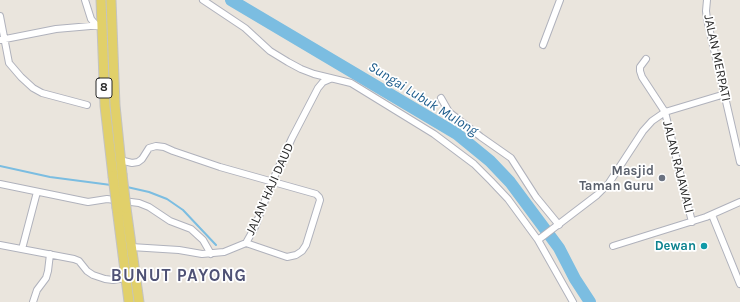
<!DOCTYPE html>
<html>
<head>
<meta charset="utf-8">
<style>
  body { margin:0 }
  canvas { display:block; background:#eae5dd }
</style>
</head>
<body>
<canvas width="740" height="302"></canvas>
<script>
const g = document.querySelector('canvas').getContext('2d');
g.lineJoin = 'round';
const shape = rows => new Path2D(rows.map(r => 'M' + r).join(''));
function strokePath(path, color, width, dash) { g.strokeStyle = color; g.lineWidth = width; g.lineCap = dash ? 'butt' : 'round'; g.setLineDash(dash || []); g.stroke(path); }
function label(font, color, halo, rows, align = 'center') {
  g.font = font + ' Karla,sans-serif'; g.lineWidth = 3.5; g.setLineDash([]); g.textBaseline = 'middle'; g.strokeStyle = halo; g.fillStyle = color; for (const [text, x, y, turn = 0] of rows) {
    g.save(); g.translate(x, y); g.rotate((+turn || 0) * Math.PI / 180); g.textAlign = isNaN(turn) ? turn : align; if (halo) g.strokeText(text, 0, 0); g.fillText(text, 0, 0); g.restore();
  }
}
const stream = shape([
  [0,166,50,177,111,185],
  [127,187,149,192,167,199,183,210,216,245]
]);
const river = shape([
  [231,0,457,134,490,161,510,182,559,248,575,279,590,302]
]);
const street = shape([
  [85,0,91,19,97,26],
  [203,0,245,28,270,51,288,62,301,69,314,74,351,83,434,134,474,164,491,181,508,199,538,240,597,195,609,183,643,131,652,121,665,112,725,94],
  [707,0,706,11,707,19,740,162],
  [0,16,9,63,21,77,33,88,42,93,87,105],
  [0,40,56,29,102,25],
  [543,45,560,0],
  [646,59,640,67,640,71,642,77,665,112,692,222],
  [441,98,449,112,481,137,511,158,536,197,559,225],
  [120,160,132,163,138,162,142,159,149,148,156,146,164,147,173,151,220,167,316,194,319,197,320,200,306,245,302,251,296,255,287,257,246,243],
  [0,184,88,202,107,199,139,203,149,207,170,221,191,229,203,240,211,254],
  [712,215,740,284],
  [538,240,573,302],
  [0,245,74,259,79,261,87,271,93,275,105,279,113,280,126,278],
  [613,246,706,217,740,202],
  [131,247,179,250,202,254,224,252,246,243,255,227,272,182,292,138,318,88,323,82,330,79],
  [22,249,37,192],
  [33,302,37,290,46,278,48,271,50,254]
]);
const primary = shape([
  [101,0,105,106,113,176],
  [111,0,115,105,122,174],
  [117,208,129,302],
  [126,208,139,302]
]);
const primaryBridge = shape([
  [122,174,126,208],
  [113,176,117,208]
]);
const markers = [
  [662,178,4,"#6b7280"],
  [704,246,4,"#0f9aa8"]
];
const shields = [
  [104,88,16]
];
const shieldNames = [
  ["8",104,88]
];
const streetNames = [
  ["JALAN MERPATI",717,58,78],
  ["JALAN RAJAWALI",678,167,76],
  ["JALAN HAJI DAUD",270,189,-66]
];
const worshipNames = [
  ["Masjid",654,171],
  ["Taman Guru",654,186]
];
const cultureNames = [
  ["Dewan",696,246]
];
const waterNames = [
  ["Sungai Lubuk Mulong",423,99,32]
];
const districtNames = [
  ["BUNUT PAYONG",179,276]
];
strokePath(stream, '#7bbde1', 2);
strokePath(river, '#7bbde1', 12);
strokePath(street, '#b0b2bc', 8);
strokePath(primary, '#c3c3c3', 11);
strokePath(street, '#fff', 6);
strokePath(primary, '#e1d06a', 9);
strokePath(primaryBridge, '#c3c3c3', 11, []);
strokePath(primaryBridge, '#e1d06a', 9);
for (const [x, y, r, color] of markers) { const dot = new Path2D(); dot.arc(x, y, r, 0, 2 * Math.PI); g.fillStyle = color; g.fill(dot); strokePath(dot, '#fff', 1.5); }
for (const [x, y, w] of shields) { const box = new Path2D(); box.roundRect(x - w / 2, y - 10, w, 20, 3); g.fillStyle = '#fff'; g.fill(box); strokePath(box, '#292929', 1); }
label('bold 12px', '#292929', null, shieldNames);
label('13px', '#292929', '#fff', streetNames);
label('bold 13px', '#5b616d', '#fff', worshipNames, 'right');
label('bold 13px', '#0d838f', '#fff', cultureNames, 'right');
label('italic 14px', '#1b5b8b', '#fff', waterNames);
g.letterSpacing = '1px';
label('bold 17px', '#4f5275', '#fff', districtNames);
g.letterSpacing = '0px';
</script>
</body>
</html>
